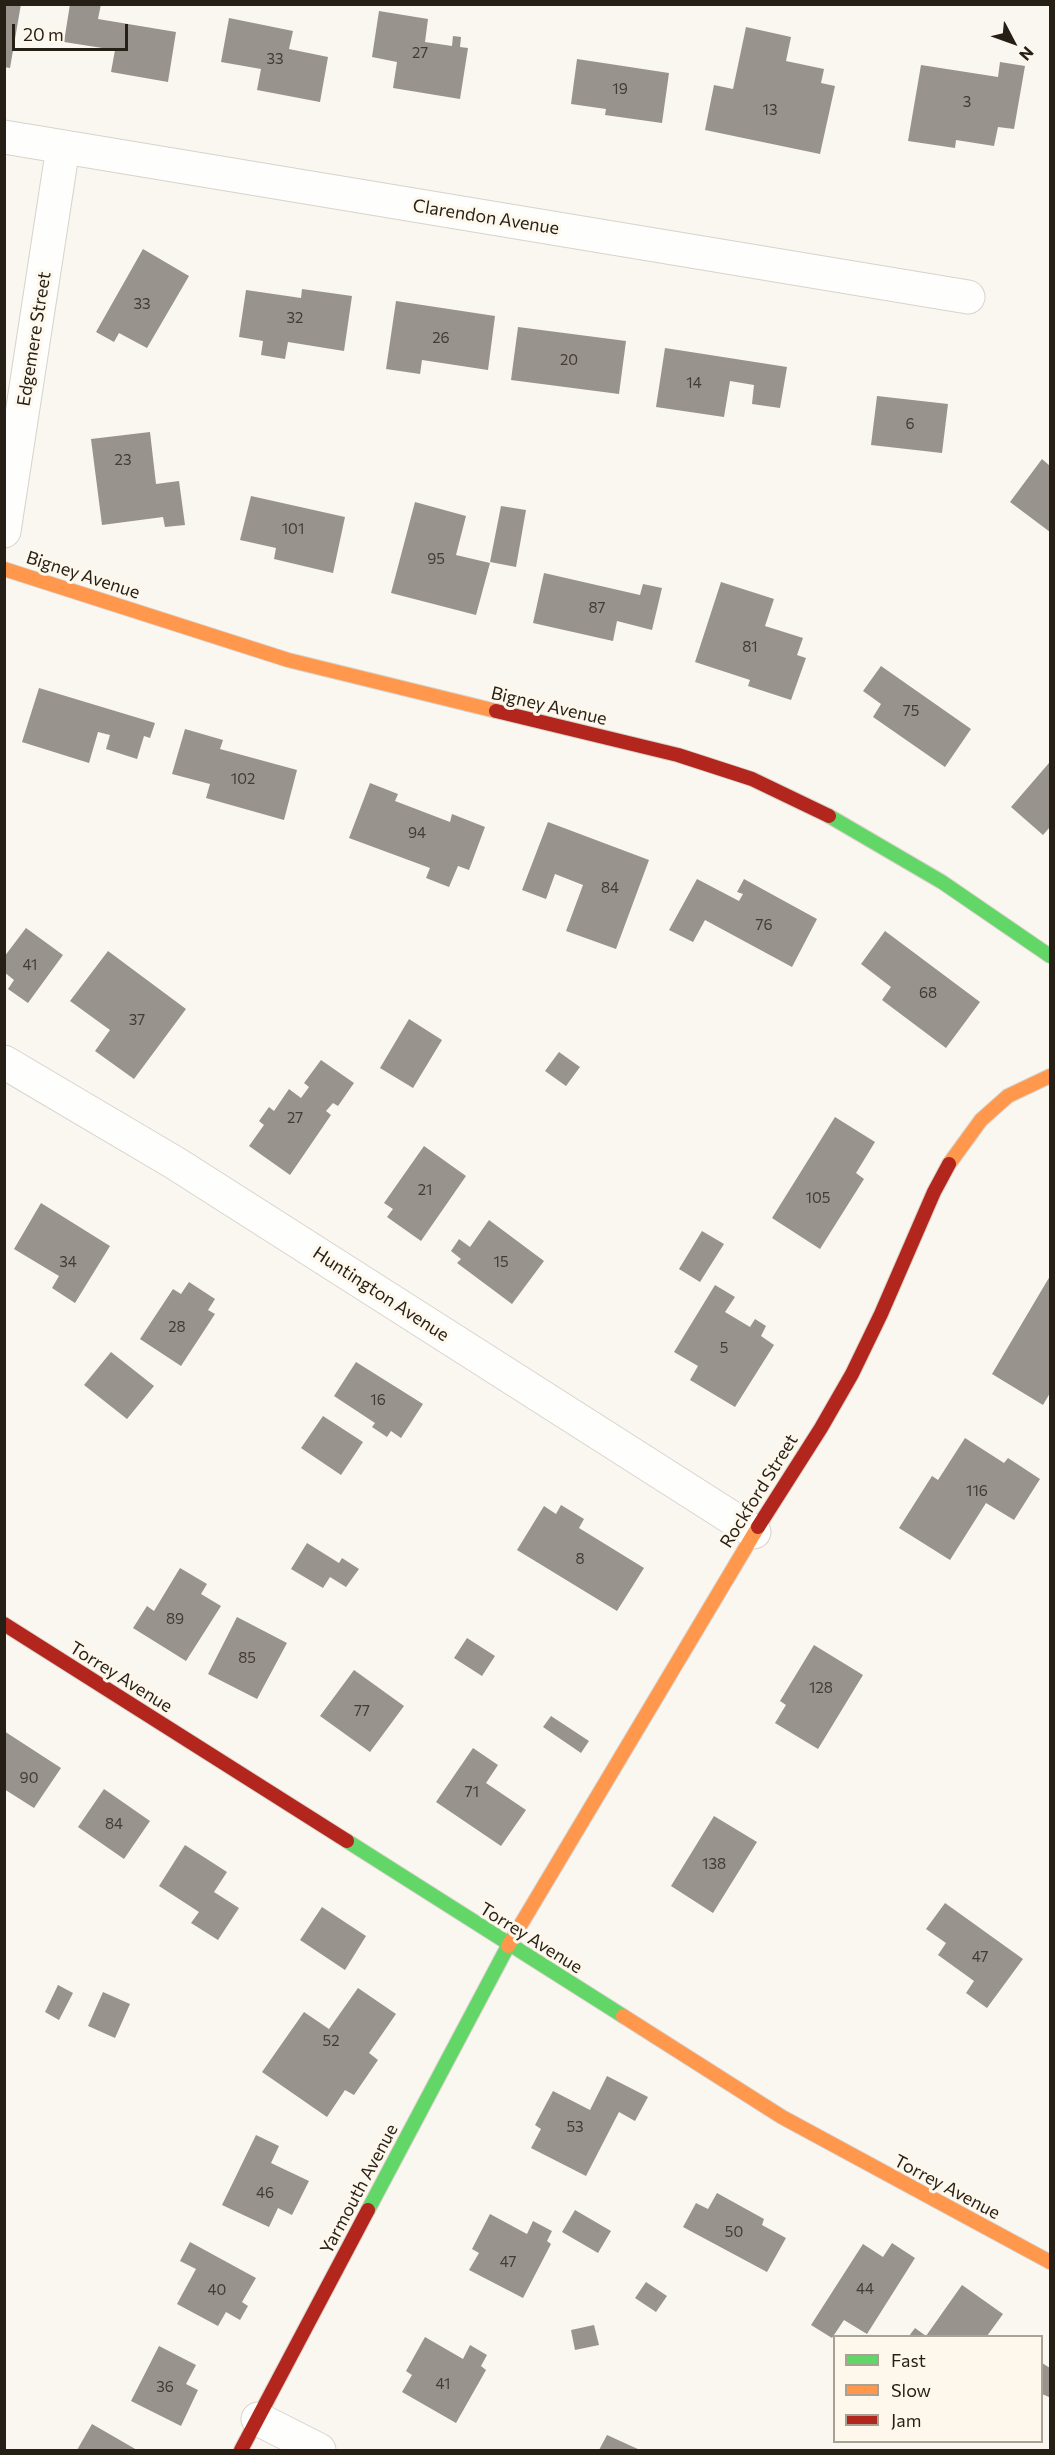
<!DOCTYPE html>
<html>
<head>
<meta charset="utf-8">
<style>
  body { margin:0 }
  #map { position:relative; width:1055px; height:2455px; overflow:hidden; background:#faf6f0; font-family:Commissioner,sans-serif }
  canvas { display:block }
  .frame { position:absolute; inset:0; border:6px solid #261f15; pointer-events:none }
  .legend { position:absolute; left:833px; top:2335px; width:210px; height:108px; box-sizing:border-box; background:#fef7ec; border:2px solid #a8a196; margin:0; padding:8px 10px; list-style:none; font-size:18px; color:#261f15 }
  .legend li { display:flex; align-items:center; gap:12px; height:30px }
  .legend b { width:30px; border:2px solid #a8a196 }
  .north { position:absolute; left:983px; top:12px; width:60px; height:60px; -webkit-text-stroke:4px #fef7ec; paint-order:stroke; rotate:131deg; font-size:16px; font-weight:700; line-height:24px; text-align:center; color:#261f15 }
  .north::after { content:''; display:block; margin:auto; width:21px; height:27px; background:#261f15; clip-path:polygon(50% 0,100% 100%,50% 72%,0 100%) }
  .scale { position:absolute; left:12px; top:24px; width:116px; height:27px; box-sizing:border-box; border:3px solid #261f15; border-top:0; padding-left:8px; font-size:18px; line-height:21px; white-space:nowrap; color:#261f15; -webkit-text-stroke:4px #fef7ec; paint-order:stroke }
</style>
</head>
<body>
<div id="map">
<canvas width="1055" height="2455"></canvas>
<div class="frame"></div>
<ul class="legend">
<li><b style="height:8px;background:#63d668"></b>Fast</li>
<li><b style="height:8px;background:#ff974d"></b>Slow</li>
<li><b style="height:8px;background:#b3261e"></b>Jam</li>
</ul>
<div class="north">N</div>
<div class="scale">20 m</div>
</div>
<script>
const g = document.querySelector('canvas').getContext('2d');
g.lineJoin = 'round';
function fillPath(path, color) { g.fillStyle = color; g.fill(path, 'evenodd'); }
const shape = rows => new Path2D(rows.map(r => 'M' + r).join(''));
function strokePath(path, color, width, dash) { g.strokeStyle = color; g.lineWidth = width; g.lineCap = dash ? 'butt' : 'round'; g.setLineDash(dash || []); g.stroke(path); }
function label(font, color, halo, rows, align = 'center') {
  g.font = font + ' Commissioner,sans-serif'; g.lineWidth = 6; g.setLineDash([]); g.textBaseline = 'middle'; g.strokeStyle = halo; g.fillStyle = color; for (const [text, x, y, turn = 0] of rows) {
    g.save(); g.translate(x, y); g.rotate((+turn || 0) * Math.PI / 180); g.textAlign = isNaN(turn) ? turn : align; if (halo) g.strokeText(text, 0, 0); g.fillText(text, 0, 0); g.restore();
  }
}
const building = shape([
  [4,4,21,4,10,68,4,67],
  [70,4,101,4,98,19,176,32,168,82,111,72,115,50,64,42],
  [379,11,428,19,425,42,452,46,453,36,461,37,460,47,468,48,460,99,393,88,397,62,372,57],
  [229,18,293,31,289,49,328,57,320,102,257,90,261,69,221,62],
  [746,27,791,37,786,61,824,69,821,83,835,86,820,154,705,130,714,85,733,89],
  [577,59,669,73,662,123,605,115,606,109,571,104],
  [1000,62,1025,66,1014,129,998,127,994,146,956,140,955,148,908,141,921,65,998,77],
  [143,249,189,276,147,348,119,333,114,342,96,332],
  [302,289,352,296,344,351,288,342,285,359,261,355,263,341,239,337,246,290,301,298],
  [396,301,495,316,488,370,422,360,420,374,386,369],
  [518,327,626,341,619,394,511,380],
  [665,348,787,367,780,408,752,404,754,385,730,381,724,417,656,407],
  [877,396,948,404,942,453,871,445],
  [150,432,156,484,179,481,185,525,165,527,163,517,102,525,91,439],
  [1042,459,1050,466,1050,532,1010,502],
  [251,496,345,517,333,573,274,559,276,548,240,540],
  [415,502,466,516,456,555,490,563,476,615,391,593],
  [501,506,526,510,516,567,490,562],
  [544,573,640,595,643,584,662,588,652,630,617,621,613,641,533,623],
  [721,582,774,599,765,626,803,638,797,655,806,658,791,700,748,686,750,680,695,662],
  [881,666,971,729,945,767,873,717,881,704,863,691],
  [39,688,155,723,150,738,144,736,137,759,106,749,110,735,98,732,89,763,22,742],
  [185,729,223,740,220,749,297,770,284,820,206,798,210,784,172,774],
  [1049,763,1050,827,1043,835,1011,807],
  [370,783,398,794,395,801,450,822,452,814,485,827,469,870,458,866,449,887,426,878,430,868,349,838],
  [548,822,649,860,616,949,566,931,583,885,555,874,546,899,522,890],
  [697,879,739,901,743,894,737,892,744,879,817,919,792,967,705,920,693,942,669,930],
  [26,928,63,955,28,1003,8,989,14,980,4,972,4,957],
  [885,931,980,1002,946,1048,882,1000,891,987,861,964],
  [108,951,186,1009,134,1079,95,1051,110,1030,70,1001],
  [409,1019,442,1040,413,1088,380,1068],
  [559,1052,580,1067,566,1086,545,1071],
  [321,1060,354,1083,338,1106,333,1103,326,1111,331,1115,290,1175,249,1146,264,1125,259,1121,269,1107,274,1111,289,1089,301,1098,309,1087,304,1083],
  [835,1117,875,1142,856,1173,864,1179,820,1249,772,1218],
  [424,1146,466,1176,421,1241,387,1217,393,1209,384,1203],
  [41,1203,110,1246,75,1303,52,1288,59,1276,14,1249],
  [489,1220,544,1261,512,1304,457,1263,461,1259,451,1251,459,1239,470,1247],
  [702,1231,724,1244,700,1282,679,1269],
  [1050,1276,1050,1393,1043,1405,992,1374],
  [189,1282,215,1299,208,1310,215,1314,181,1366,140,1339,173,1289,181,1294],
  [715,1285,735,1297,725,1312,750,1327,755,1319,766,1326,761,1336,774,1345,735,1407,690,1380,698,1366,674,1352],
  [111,1352,154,1386,127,1419,84,1385],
  [356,1362,423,1404,401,1438,391,1431,387,1437,372,1427,375,1423,334,1396],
  [323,1416,363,1442,341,1475,301,1448],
  [965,1438,1004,1463,1008,1458,1040,1479,1014,1520,986,1503,950,1560,899,1528,932,1476,938,1480],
  [561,1505,584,1519,579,1528,644,1568,617,1611,517,1550,544,1506,556,1514],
  [307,1543,339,1563,342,1558,359,1569,346,1587,330,1577,323,1588,291,1569],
  [180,1568,207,1584,201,1594,221,1606,186,1661,133,1628,147,1606,154,1611],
  [237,1617,287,1643,257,1699,208,1674],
  [467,1638,495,1656,482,1676,454,1658],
  [814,1645,863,1675,818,1749,775,1723,786,1705,780,1701],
  [354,1670,404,1706,370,1752,320,1716],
  [551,1716,589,1741,581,1753,543,1727],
  [4,1731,61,1768,34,1808,4,1789],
  [473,1748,498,1765,486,1783,526,1810,501,1846,436,1802],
  [104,1789,150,1821,124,1859,78,1827],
  [714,1816,757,1842,713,1913,671,1886],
  [185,1845,227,1872,214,1892,239,1908,218,1940,191,1923,199,1912,159,1886],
  [945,1903,1023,1959,987,2008,966,1993,974,1981,938,1955,946,1943,926,1929],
  [322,1907,366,1936,345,1970,300,1940],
  [58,1985,73,1993,59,2020,45,2012],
  [358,1988,396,2014,369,2053,378,2060,354,2095,345,2090,327,2117,262,2072,304,2012,329,2029],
  [103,1992,130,2004,115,2038,88,2026],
  [607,2076,648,2097,635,2121,619,2112,586,2176,531,2148,541,2129,535,2125,553,2091,590,2110],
  [256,2135,279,2146,271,2163,309,2181,292,2215,278,2208,269,2227,222,2205],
  [717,2193,764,2219,762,2225,786,2238,767,2272,683,2227,696,2203,708,2209],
  [575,2210,611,2231,598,2253,562,2232],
  [490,2214,527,2234,533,2221,552,2231,547,2241,551,2244,523,2298,469,2270,479,2253,472,2249],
  [190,2242,256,2278,242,2302,248,2306,240,2320,226,2312,218,2326,177,2304,196,2269,180,2261],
  [892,2243,915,2258,867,2334,844,2320,832,2338,811,2325,863,2244,883,2257],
  [646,2282,667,2296,656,2312,635,2298],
  [962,2285,1003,2314,987,2336,909,2336,915,2328,926,2336],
  [594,2325,599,2345,575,2350,571,2330],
  [425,2337,463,2359,470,2345,487,2355,481,2366,486,2370,456,2423,402,2392,412,2375,406,2371],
  [159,2346,196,2365,186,2384,198,2390,181,2426,131,2401],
  [1042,2363,1050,2368,1049,2397,1042,2394],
  [92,2424,137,2450,77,2450],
  [607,2435,640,2450,599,2450]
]);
const street = shape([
  [4,137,968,297],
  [4,531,63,147],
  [4,1062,175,1163,754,1532],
  [258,2419,319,2450]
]);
const fast = shape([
  [829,816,942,882,1050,956],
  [347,1841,623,2016],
  [368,2210,508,1946]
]);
const slow = shape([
  [4,569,288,660,496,711],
  [949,1164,981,1120,1008,1096,1050,1076],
  [508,1946,758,1527],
  [623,2016,782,2117,1050,2262]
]);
const jam = shape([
  [496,711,678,755,752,779,829,816],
  [758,1527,821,1428,852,1374,881,1314,934,1192,949,1164],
  [4,1624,347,1841],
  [241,2450,368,2210]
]);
const numberNames = [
  ["27",420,53],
  ["33",275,59],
  ["19",620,89],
  ["3",967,102],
  ["13",770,110],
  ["33",142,304],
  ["32",295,318],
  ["26",441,338],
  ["20",569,360],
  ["14",694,383],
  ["6",910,424],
  ["23",123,460],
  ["101",293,529],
  ["95",436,559],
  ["87",597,608],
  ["81",750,647],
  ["75",911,711],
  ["102",243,779],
  ["94",417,833],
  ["84",610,888],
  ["76",764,925],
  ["41",30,965],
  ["68",928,993],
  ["37",137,1020],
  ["27",295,1118],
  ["21",425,1190],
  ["105",818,1198],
  ["34",68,1262],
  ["15",501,1262],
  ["28",177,1327],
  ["5",724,1348],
  ["16",378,1400],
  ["116",977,1491],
  ["8",580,1559],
  ["89",175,1619],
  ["85",247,1658],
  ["128",821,1688],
  ["77",362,1711],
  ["90",29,1778],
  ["71",472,1792],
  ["84",114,1824],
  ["138",714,1864],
  ["47",980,1957],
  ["52",331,2041],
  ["53",575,2127],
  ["46",265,2193],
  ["50",734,2232],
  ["47",508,2262],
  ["44",865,2289],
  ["40",217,2290],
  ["41",443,2384],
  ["36",165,2387]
];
const streetNames = [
  ["Clarendon Avenue",486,217,9],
  ["Edgemere Street",34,339,-81],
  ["Bigney Avenue",83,575,18],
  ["Bigney Avenue",549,706,13],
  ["Huntington Avenue",381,1294,33],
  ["Rockford Street",759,1491,-58],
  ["Torrey Avenue",121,1677,32],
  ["Torrey Avenue",531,1938,32],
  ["Torrey Avenue",947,2187,28],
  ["Yarmouth Avenue",359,2189,-62]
];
fillPath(building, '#99938e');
strokePath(street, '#d8d3cb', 35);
strokePath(fast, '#d8d3cb', 16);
strokePath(slow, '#d8d3cb', 16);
strokePath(jam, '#d8d3cb', 16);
strokePath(street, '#fefefd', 33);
strokePath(fast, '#63d668', 14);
strokePath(slow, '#ff974d', 14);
strokePath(jam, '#b3261e', 14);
label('15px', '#433c33', null, numberNames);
label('18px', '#261f15', '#fef7ec', streetNames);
</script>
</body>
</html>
